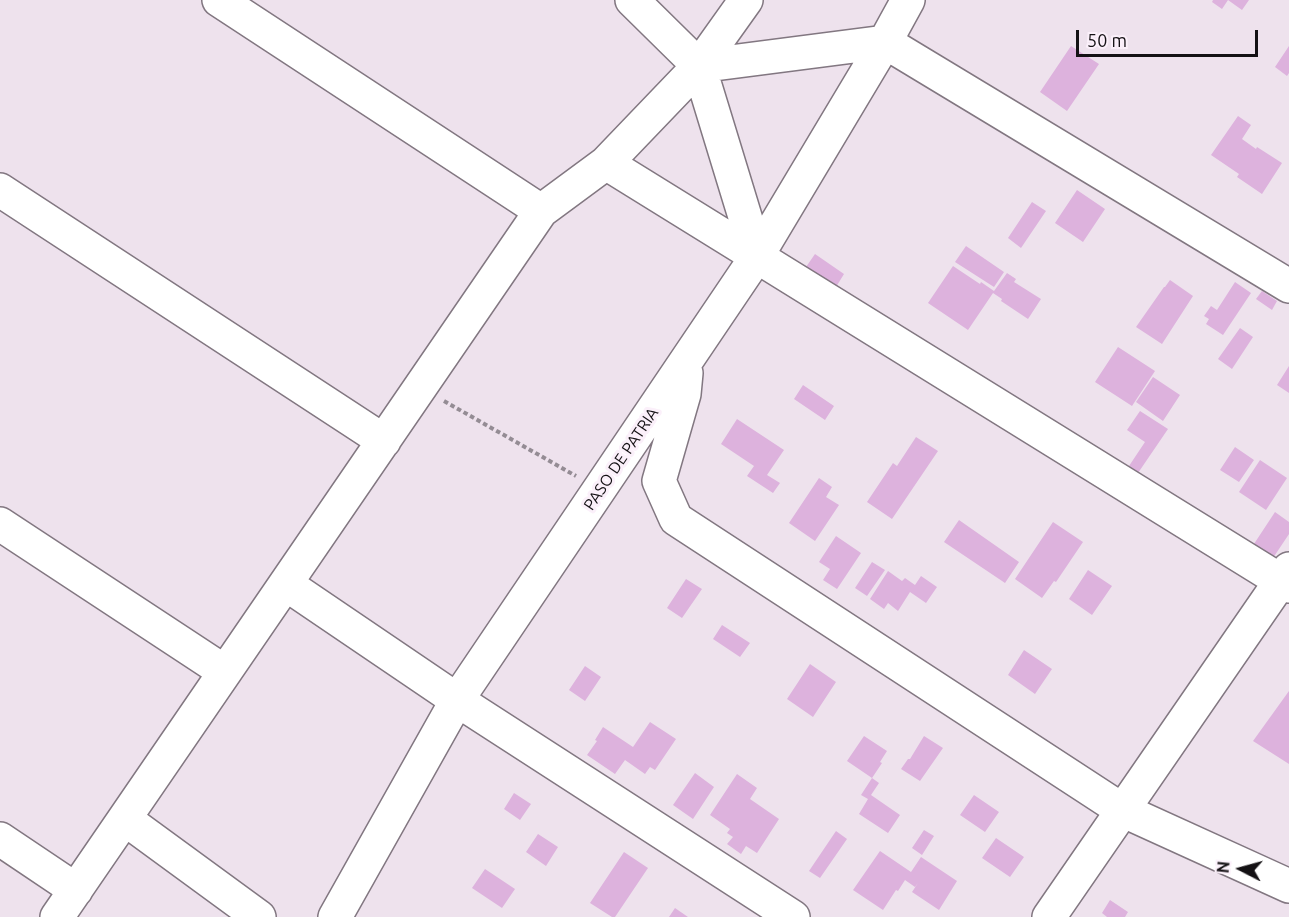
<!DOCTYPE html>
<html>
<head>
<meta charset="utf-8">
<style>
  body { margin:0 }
  #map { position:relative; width:1289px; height:917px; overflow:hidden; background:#eee2ed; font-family:Ubuntu,sans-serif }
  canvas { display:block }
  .north { position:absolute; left:1211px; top:839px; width:60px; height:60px; -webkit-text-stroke:4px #fbf0fa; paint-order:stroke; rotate:276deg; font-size:16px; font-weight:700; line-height:24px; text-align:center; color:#141114 }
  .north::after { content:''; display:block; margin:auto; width:21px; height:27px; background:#141114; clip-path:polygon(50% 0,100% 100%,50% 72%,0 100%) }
  .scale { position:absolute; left:1076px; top:30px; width:182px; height:27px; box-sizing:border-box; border:3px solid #141114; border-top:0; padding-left:8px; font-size:18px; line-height:21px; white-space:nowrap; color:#141114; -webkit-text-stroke:4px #fbf0fa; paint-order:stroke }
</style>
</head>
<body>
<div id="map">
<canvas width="1289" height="917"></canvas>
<div class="north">N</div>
<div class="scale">50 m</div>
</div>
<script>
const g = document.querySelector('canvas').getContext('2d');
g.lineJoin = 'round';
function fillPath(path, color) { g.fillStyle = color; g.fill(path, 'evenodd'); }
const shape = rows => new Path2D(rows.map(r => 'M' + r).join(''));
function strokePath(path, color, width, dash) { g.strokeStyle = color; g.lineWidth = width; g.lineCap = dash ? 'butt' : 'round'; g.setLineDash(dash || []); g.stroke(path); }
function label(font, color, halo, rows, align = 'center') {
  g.font = font + ' Ubuntu,sans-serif'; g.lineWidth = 6; g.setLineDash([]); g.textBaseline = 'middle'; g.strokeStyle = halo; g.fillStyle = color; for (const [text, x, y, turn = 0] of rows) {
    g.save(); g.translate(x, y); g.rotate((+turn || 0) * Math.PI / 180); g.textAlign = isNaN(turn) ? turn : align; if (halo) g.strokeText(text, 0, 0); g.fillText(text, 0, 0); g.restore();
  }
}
const building = shape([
  [1213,0,1249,0,1242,10,1228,0,1222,9,1212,2],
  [1071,46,1099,64,1067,111,1040,92],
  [1289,46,1289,73,1287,76,1275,67],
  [1238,116,1251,125,1242,139,1256,149,1257,147,1282,163,1262,194,1237,177,1239,174,1211,155],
  [1077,190,1105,209,1083,242,1055,223],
  [1032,202,1046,211,1021,248,1008,238],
  [966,246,1004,272,994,287,955,262],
  [815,254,844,274,836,287,806,267],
  [953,266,980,284,981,282,994,291,1007,273,1016,279,1014,282,1041,299,1028,319,1001,301,1002,299,993,293,968,330,928,303],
  [1170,280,1193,296,1162,344,1136,327,1164,287,1165,287],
  [1235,282,1251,293,1223,335,1206,324,1209,319,1204,316,1211,306,1217,310],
  [1262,291,1277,301,1272,310,1256,299],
  [1240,328,1253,337,1232,369,1218,359],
  [1118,347,1155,371,1132,406,1095,382],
  [1289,366,1289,393,1277,385],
  [1153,377,1180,395,1163,421,1136,402],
  [803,385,834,406,825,420,794,399],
  [1140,411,1168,429,1138,473,1129,466,1145,442,1127,430],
  [737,419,784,450,767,475,780,483,773,493,747,476,754,466,721,444],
  [916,437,938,451,892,519,867,502,893,463,897,466],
  [1235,447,1254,460,1239,482,1220,470],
  [1260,460,1287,478,1266,510,1239,492],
  [819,478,832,487,826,497,839,505,815,541,789,523],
  [1275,512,1289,522,1289,534,1269,564,1250,550],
  [959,520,1019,562,1005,583,944,542],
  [1053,522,1083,542,1056,582,1054,581,1042,598,1015,579],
  [836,536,861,553,837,589,823,580,830,569,819,562],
  [872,562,885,570,867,596,855,588],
  [1088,570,1112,586,1092,615,1069,599],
  [888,571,902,581,905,578,915,585,921,576,937,587,926,603,910,592,898,611,888,603,884,609,870,599],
  [686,579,702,589,682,618,667,608],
  [722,625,750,643,740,657,713,639],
  [1024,650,1052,669,1035,694,1008,675],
  [810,664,836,682,813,717,787,699],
  [585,666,601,677,585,701,569,690],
  [1289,691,1289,764,1253,741],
  [650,722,676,739,655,770,650,767,645,774,625,760,615,774,587,755,597,741,595,740,603,727,633,747],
  [864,736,887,751,880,762,882,763,872,778,847,761],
  [924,736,943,748,920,781,901,769,908,759,910,759],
  [695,773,714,787,693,819,673,805],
  [737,774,757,788,750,799,779,819,757,853,746,846,741,854,727,844,733,837,727,833,730,829,710,815],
  [872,778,879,783,871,795,900,815,888,833,859,814,868,799,861,795],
  [514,793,531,804,520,820,504,809],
  [974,795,999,812,985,832,960,815],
  [924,830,934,836,922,855,912,848],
  [836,831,847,839,820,878,809,871],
  [538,834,558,847,546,866,526,852],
  [996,838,1024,857,1010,877,982,858],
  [880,851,911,872,921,857,957,881,939,910,912,892,918,883,915,887,905,880,898,891,896,890,883,910,853,890],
  [624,852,648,868,615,917,612,917,590,903],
  [485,869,515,889,502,908,472,888],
  [1110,900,1128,912,1125,917,1107,917,1102,913],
  [675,908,688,917,669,917]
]);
const path = shape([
  [444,401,576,476]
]);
const minor = shape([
  [219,0,541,211,606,163,1289,586],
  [632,0,699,66,757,256],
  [699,66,885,42,1289,286],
  [606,163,699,66,746,0],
  [0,190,384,441],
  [686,373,684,394,659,481,676,519,1122,810,1289,886],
  [0,524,225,672],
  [286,584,457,700,793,917],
  [125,819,259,917],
  [0,839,76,890],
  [57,917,541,211],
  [335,917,457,700,757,256,885,42,908,0],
  [1049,917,1289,569]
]);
const streetNames = [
  ["PASO DE PATRIA",621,459,-56]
];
fillPath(building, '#ddb2dd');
strokePath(minor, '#827781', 36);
strokePath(path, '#948c94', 4, [4.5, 3]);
strokePath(minor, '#fff', 33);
label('16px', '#141114', '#fbf0fa', streetNames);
</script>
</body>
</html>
